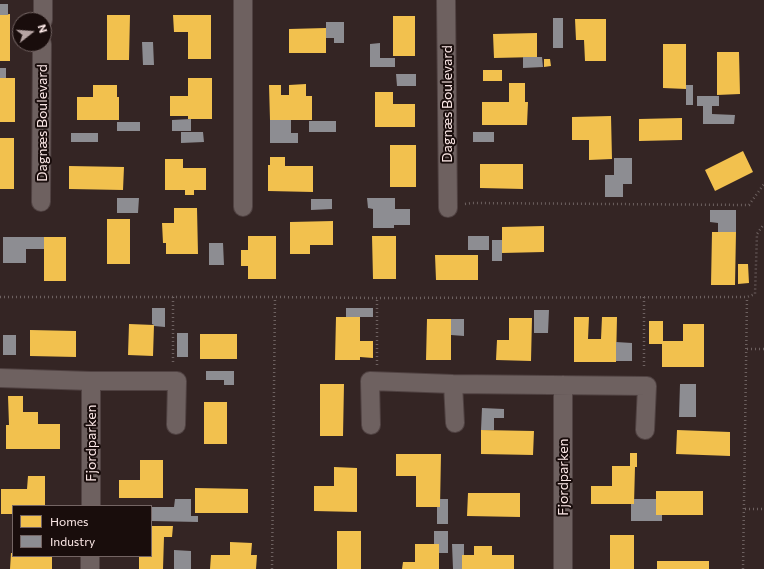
<!DOCTYPE html>
<html>
<head>
<meta charset="utf-8">
<style>
  body { margin:0 }
  #map { position:relative; width:764px; height:569px; overflow:hidden; background:#342524; font-family:Commissioner,sans-serif }
  canvas { display:block }
  .legend { position:absolute; left:12px; top:505px; width:140px; height:52px; box-sizing:border-box; background:#190d0c; border:1px solid #746564; margin:0; padding:5px 7px; list-style:none; font-size:12px; color:#fce8e7 }
  .legend li { display:flex; align-items:center; gap:8px; height:20px }
  .legend b { width:20px; border:1px solid #746564 }
  .north { position:absolute; left:12px; top:12px; width:40px; height:40px; box-sizing:border-box; background:#190d0c; border:1px solid #746564; border-radius:50%; rotate:73deg; font-size:11px; font-weight:700; line-height:16px; text-align:center; color:#fce8e7 }
  .north::after { content:''; display:block; margin:auto; width:14px; height:18px; background:#b6a4a3; clip-path:polygon(50% 0,100% 100%,50% 72%,0 100%) }
</style>
</head>
<body>
<div id="map">
<canvas width="764" height="569"></canvas>
<ul class="legend">
<li><b style="height:11px;background:#f2c14e"></b>Homes</li>
<li><b style="height:11px;background:#8d8d92"></b>Industry</li>
</ul>
<div class="north">N</div>
</div>
<script>
const g = document.querySelector('canvas').getContext('2d');
g.lineJoin = 'round';
function fillPath(path, color) { g.fillStyle = color; g.fill(path, 'evenodd'); }
const shape = rows => new Path2D(rows.map(r => 'M' + r).join(''));
function strokePath(path, color, width, dash) { g.strokeStyle = color; g.lineWidth = width; g.lineCap = dash ? 'butt' : 'round'; g.setLineDash(dash || []); g.stroke(path); }
function label(font, color, halo, rows, align = 'center') {
  g.font = font + ' Commissioner,sans-serif'; g.lineWidth = 4; g.setLineDash([]); g.textBaseline = 'middle'; g.strokeStyle = halo; g.fillStyle = color; for (const [text, x, y, turn = 0] of rows) {
    g.save(); g.translate(x, y); g.rotate((+turn || 0) * Math.PI / 180); g.textAlign = isNaN(turn) ? turn : align; if (halo) g.strokeText(text, 0, 0); g.fillText(text, 0, 0); g.restore();
  }
}
const homes = shape([
  [10,14,10,61,0,61,0,15],
  [107,15,130,15,129,60,107,60],
  [173,15,211,15,211,59,188,59,188,32,174,32],
  [393,16,415,16,415,56,393,56],
  [575,19,606,19,606,61,585,61,584,40,576,40],
  [326,28,326,53,289,53,289,29],
  [537,33,537,57,494,58,493,34],
  [663,44,686,44,686,89,663,88],
  [717,52,739,52,740,94,717,95],
  [544,59,550,59,551,66,544,67],
  [483,70,502,70,502,81,483,81],
  [0,78,15,78,15,122,0,122],
  [188,78,212,78,212,119,188,119,188,116,170,116,170,96,188,96],
  [509,83,525,83,525,102,528,102,527,125,482,125,482,102,509,102],
  [306,84,306,96,312,96,312,120,270,120,269,85,281,85,281,95,289,95,289,85],
  [93,85,117,85,117,97,119,97,119,120,77,120,77,97,93,97],
  [375,92,393,92,393,104,415,104,415,127,375,127],
  [611,116,612,159,589,160,589,140,572,140,572,117],
  [682,118,682,140,639,141,639,119],
  [0,138,14,138,14,189,0,189],
  [390,145,416,145,416,187,390,187],
  [743,151,753,172,715,191,705,170],
  [270,157,285,157,285,166,313,166,313,192,268,191,268,165,270,165],
  [165,159,183,159,183,168,206,168,206,190,194,190,194,195,185,195,185,190,165,190],
  [480,164,523,164,523,189,480,188],
  [69,166,124,167,123,190,69,189],
  [174,208,197,208,198,254,166,254,166,243,163,243,162,223,174,223],
  [107,219,130,219,130,264,107,264],
  [333,221,333,245,310,245,310,254,290,254,290,222],
  [544,226,544,252,502,253,502,227],
  [712,232,736,232,735,285,711,285],
  [248,236,276,236,276,279,248,279,248,266,241,266,241,250,248,250],
  [372,236,396,236,396,279,373,279],
  [44,237,66,237,66,281,44,281],
  [435,255,478,255,478,280,436,280],
  [738,264,748,264,749,283,738,284],
  [336,317,360,317,360,341,373,341,373,358,360,357,360,360,335,360],
  [574,317,589,317,588,339,601,339,602,317,617,317,616,362,574,362],
  [509,318,532,318,531,361,496,360,497,340,509,340],
  [427,319,451,319,451,360,426,360],
  [649,321,663,321,663,341,683,341,683,324,704,324,704,367,662,367,662,344,649,344],
  [129,324,154,325,153,356,128,355],
  [30,330,76,331,76,357,30,356],
  [200,334,237,334,237,359,200,359],
  [320,384,344,384,343,436,320,436],
  [8,396,23,396,23,412,38,412,38,424,60,424,60,449,6,449,6,425,9,425],
  [204,402,227,402,227,444,204,444],
  [481,430,534,431,533,455,481,454],
  [677,430,730,432,730,456,676,454],
  [630,453,637,453,637,467,635,467,634,504,591,504,591,486,612,486,612,466,630,466],
  [396,454,441,454,440,507,416,507,416,476,396,476],
  [140,460,163,460,163,498,119,498,119,480,140,480],
  [334,467,357,468,357,512,314,511,314,486,334,486],
  [28,476,45,476,45,506,13,506,13,514,1,514,1,489,27,489],
  [195,488,248,489,248,513,195,513],
  [656,491,703,491,703,515,656,515],
  [468,493,520,493,520,517,467,516],
  [151,526,173,526,172,537,164,537,163,569,139,569,139,556,151,556],
  [337,531,361,531,361,569,337,569],
  [610,535,634,535,634,569,610,569],
  [230,542,252,543,251,555,257,555,256,569,210,569,211,555,230,555],
  [415,544,439,544,439,569,402,569,403,562,415,562],
  [474,546,492,546,492,555,514,555,514,569,462,569,462,555,474,555],
  [11,553,13,553,13,556,52,556,52,569,10,569],
  [657,561,709,561,709,569,657,569]
]);
const industry = shape([
  [0,4,8,4,8,15,0,15],
  [553,18,563,18,563,48,553,48],
  [326,22,344,22,344,43,334,43,334,38,326,38],
  [142,42,153,42,154,65,143,65],
  [380,43,380,58,395,58,395,67,370,67,370,44],
  [523,57,542,57,543,67,523,68],
  [0,68,6,68,6,78,0,78],
  [396,74,416,74,416,86,397,86],
  [686,85,693,85,693,105,686,105],
  [697,96,719,96,719,106,712,106,712,114,735,115,734,124,703,124,703,106,697,106],
  [191,119,191,131,172,131,172,120],
  [270,120,291,120,291,133,298,133,298,143,270,143],
  [309,121,336,121,336,132,309,132],
  [117,122,140,122,140,131,117,131],
  [181,132,203,132,204,142,181,143],
  [473,132,494,132,494,142,473,142],
  [71,133,98,133,98,142,71,142],
  [614,158,632,158,632,184,623,184,623,197,605,197,605,175,614,175],
  [117,198,139,198,138,213,117,213],
  [367,198,395,198,395,209,410,209,410,225,394,225,394,228,373,228,373,209,368,208],
  [311,199,332,199,332,209,311,210],
  [710,210,736,210,736,232,718,232,718,223,710,222],
  [468,236,489,236,489,250,468,250],
  [3,237,44,237,44,249,26,249,26,263,3,263],
  [492,240,502,240,502,261,492,261],
  [209,243,223,243,224,265,209,265],
  [152,308,165,308,165,327,154,326,154,325,152,324],
  [346,308,373,308,373,317,346,317],
  [534,310,549,310,548,333,534,333],
  [451,319,464,319,464,336,451,335],
  [177,333,188,333,188,357,177,357],
  [3,335,16,335,16,355,3,355],
  [616,342,632,343,632,361,616,361],
  [206,371,234,371,234,385,224,385,224,380,206,380],
  [680,384,696,384,696,417,679,417],
  [482,408,504,409,504,418,494,418,494,430,481,430],
  [175,499,191,499,191,516,198,516,198,522,151,521,151,507,174,507],
  [440,499,448,499,448,524,437,524,437,507,440,507],
  [634,499,656,499,656,515,662,515,662,521,631,521,631,504,634,504],
  [434,531,448,531,448,553,439,553,439,544,434,544],
  [452,544,464,544,464,555,462,555,462,569,453,569],
  [174,550,191,551,191,569,174,569]
]);
const path = shape([
  [465,204,472,203,749,205,764,184],
  [0,297,275,297,377,298,747,297,755,294,757,234,764,224],
  [173,297,173,364],
  [644,297,644,369],
  [747,349,764,349],
  [377,365,377,298],
  [745,509,764,509],
  [272,569,275,297],
  [743,569,747,297]
]);
const street = shape([
  [243,0,243,207],
  [446,0,448,208],
  [43,20,43,0],
  [41,202,42,44],
  [0,378,91,381,177,381,176,425],
  [453,384,455,423],
  [371,425,370,381,453,384,647,386,645,430],
  [91,506,91,381],
  [90,569,90,556],
  [563,569,563,385]
]);
const streetNames = [
  ["Dagnæs Boulevard",447,104,-90],
  ["Dagnæs Boulevard",42,123,-90],
  ["Fjordparken",91,443,-90],
  ["Fjordparken",563,477,-90]
];
fillPath(homes, '#f2c14e');
fillPath(industry, '#8d8d92');
strokePath(street, '#504242', 20);
strokePath(path, '#6d6160', 2.5, [1, 3]);
strokePath(street, '#6e6160', 18);
label('14px', '#fce8e7', '#190d0c', streetNames);
</script>
</body>
</html>
